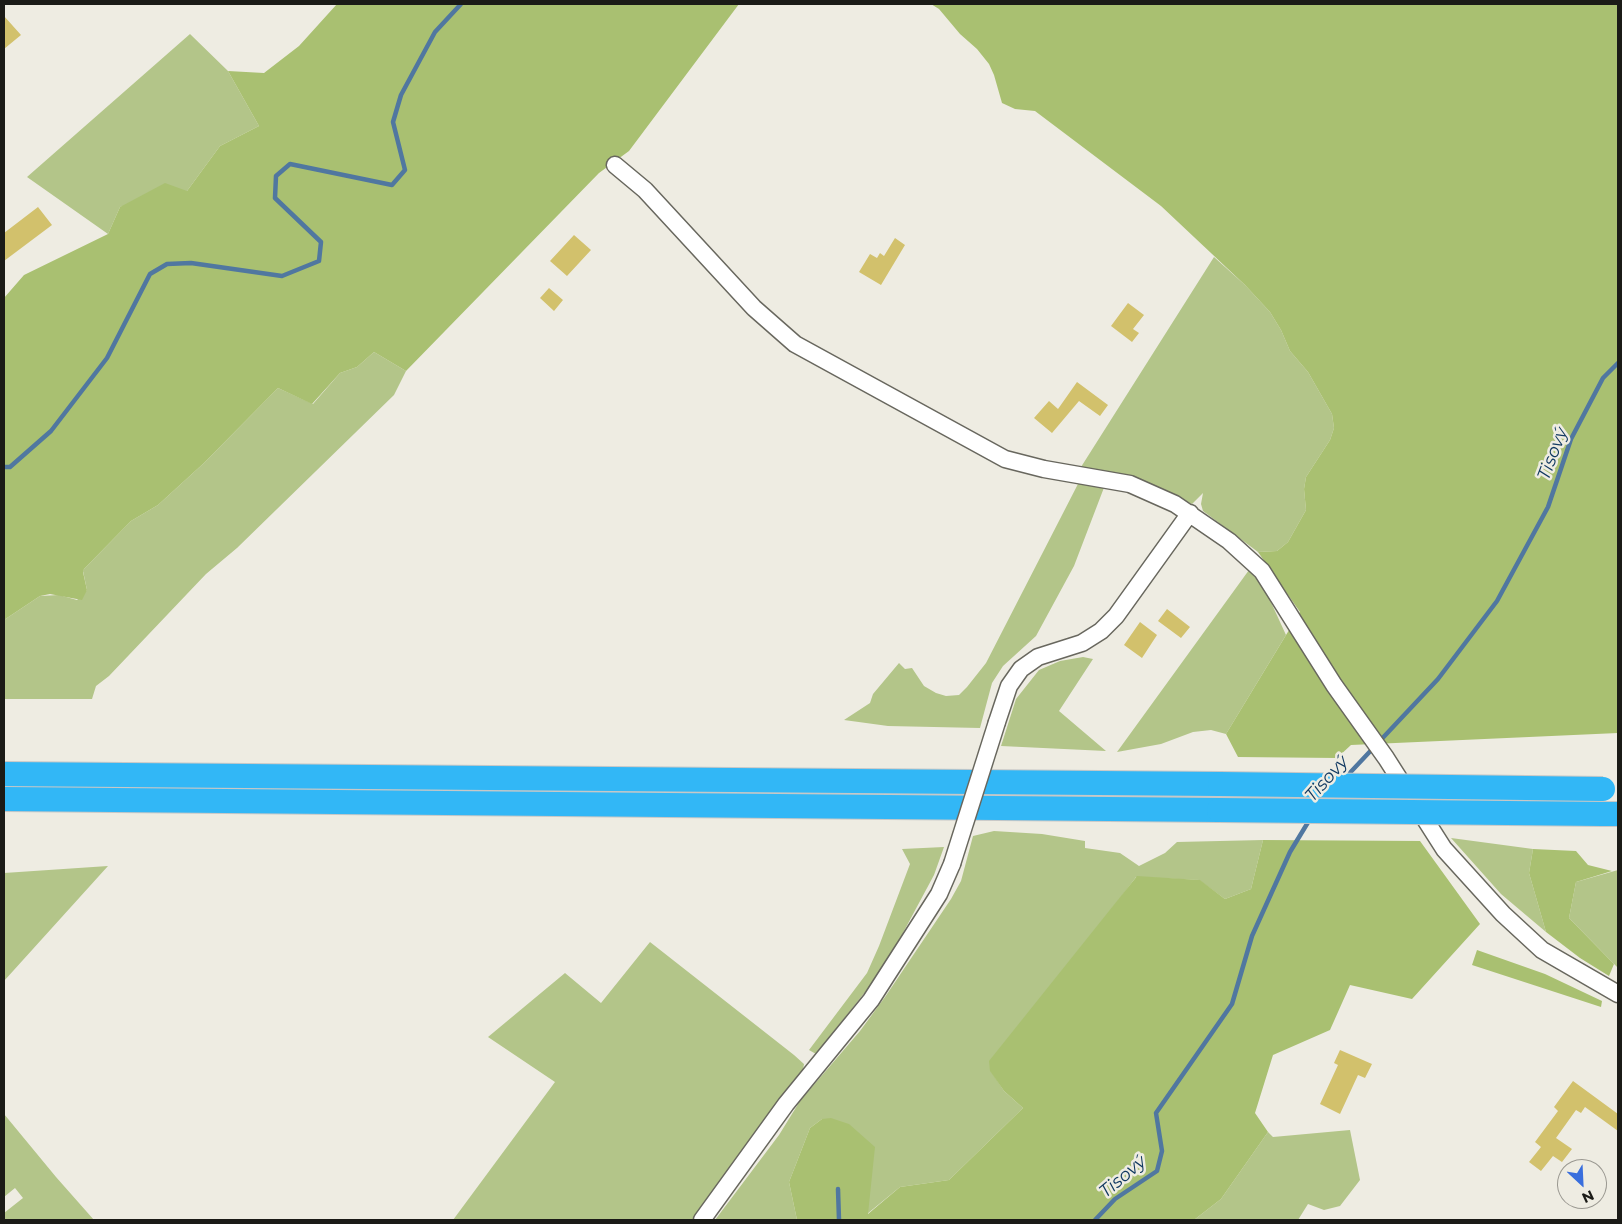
<!DOCTYPE html>
<html>
<head>
<meta charset="utf-8">
<style>
  body { margin:0 }
  #map { position:relative; width:1622px; height:1224px; overflow:hidden; background:#eeece2; font-family:Montserrat,sans-serif }
  canvas { display:block }
  .frame { position:absolute; inset:0; border:5px solid #1b1b17; pointer-events:none }
  .north { position:absolute; left:1557px; top:1159px; width:50px; height:50px; box-sizing:border-box; background:#eeece2; border:1px solid #9a9891; border-radius:50%; rotate:155deg; font-size:14px; font-weight:700; line-height:20px; text-align:center; color:#1b1b17 }
  .north::after { content:''; display:block; margin:auto; width:18px; height:22px; background:#396edd; clip-path:polygon(50% 0,100% 100%,50% 72%,0 100%) }
</style>
</head>
<body>
<div id="map">
<canvas width="1622" height="1224"></canvas>
<div class="frame"></div>
<div class="north">N</div>
</div>
<script>
const g = document.querySelector('canvas').getContext('2d');
g.lineJoin = 'round';
function fillPath(path, color) { g.fillStyle = color; g.fill(path, 'evenodd'); }
const shape = rows => new Path2D(rows.map(r => 'M' + r).join(''));
function strokePath(path, color, width, dash) { g.strokeStyle = color; g.lineWidth = width; g.lineCap = dash ? 'butt' : 'round'; g.setLineDash(dash || []); g.stroke(path); }
function label(font, color, halo, rows, align = 'center') {
  g.font = font + ' Montserrat,sans-serif'; g.lineWidth = 5; g.setLineDash([]); g.textBaseline = 'middle'; g.strokeStyle = halo; g.fillStyle = color; for (const [text, x, y, turn = 0] of rows) {
    g.save(); g.translate(x, y); g.rotate((+turn || 0) * Math.PI / 180); g.textAlign = isNaN(turn) ? turn : align; if (halo) g.strokeText(text, 0, 0); g.fillText(text, 0, 0); g.restore();
  }
}
const green = shape([
  [190,34,228,71,259,126,220,146,187,191,120,207,108,234,27,177],
  [1214,257,1245,285,1270,312,1281,330,1290,351,1308,372,1332,414,1334,428,1330,440,1306,477,1304,489,1306,510,1288,542,1277,551,1258,552,1203,511,1201,504,1203,493,1192,504,1173,495,1081,467],
  [374,352,406,371,394,395,237,548,206,574,109,676,96,686,92,699,4,699,4,620,40,596,59,595,77,600,87,590,83,571,84,569,131,521,158,505,204,463,278,388,313,404,340,373,357,367],
  [1079,482,1105,485,1074,566,1036,636,1003,666,992,683,980,728,888,726,844,720,870,703,873,694,899,663,905,669,912,668,924,686,936,693,946,696,959,695,967,687,986,663],
  [1249,570,1264,587,1286,635,1226,734,1211,730,1193,732,1161,744,1117,752],
  [1083,657,1093,659,1059,711,1106,751,1001,746,1016,699,1039,670,1060,661],
  [994,831,1042,834,1085,841,1085,848,1120,853,1139,866,1165,853,1177,842,1263,840,1251,889,1225,899,1199,880,1136,877,991,1071,1004,1091,1023,1108,949,1180,900,1187,867,1214,822,1119,810,1128,789,1182,797,1220,715,1220,779,1135,800,1101,860,1031,885,997,951,899,961,881,973,836],
  [1451,838,1533,849,1529,873,1546,932,1501,894],
  [944,847,934,875,897,944,873,982,816,1054,809,1050,867,973,879,946,910,864,902,849],
  [108,866,4,981,4,873],
  [1618,870,1618,968,1569,918,1576,882],
  [650,942,794,1055,804,1064,803,1070,694,1220,453,1220,555,1082,488,1037,565,973,601,1003],
  [4,1114,56,1177,94,1220,4,1220,4,1213,23,1198,15,1188,4,1197],
  [1350,1130,1360,1180,1340,1206,1324,1210,1308,1204,1298,1220,1194,1220,1221,1199,1268,1132,1273,1137]
]);
const forest = shape([
  [337,4,739,4,629,151,599,173,406,371,374,352,357,367,340,373,312,404,278,388,204,463,158,505,131,521,84,569,83,572,87,590,82,600,50,594,40,596,4,620,4,298,24,275,108,234,120,207,165,183,187,191,220,146,259,126,228,71,264,73,299,46],
  [931,4,1618,4,1618,733,1351,745,1337,758,1238,757,1226,734,1300,612,1258,552,1277,551,1288,542,1306,510,1304,489,1306,477,1330,440,1334,428,1332,414,1308,372,1290,351,1281,330,1270,312,1245,285,1161,206,1035,111,1015,109,1002,103,994,75,989,64,977,49,960,34,939,9],
  [1263,840,1420,841,1480,924,1412,999,1350,985,1330,1030,1273,1055,1255,1113,1268,1132,1221,1199,1194,1220,797,1220,789,1182,810,1128,822,1119,831,1118,849,1124,875,1147,868,1214,900,1187,949,1180,1023,1108,1004,1091,990,1071,989,1061,1137,876,1200,880,1225,899,1251,889],
  [1533,849,1576,851,1588,865,1612,871,1576,882,1569,918,1614,964,1609,976,1580,958,1546,932,1529,873],
  [1477,950,1545,974,1602,1001,1601,1007,1472,965]
]);
const stream = shape([
  [4,467,10,467,51,431,107,358,150,274,167,264,191,263,282,276,319,261,321,242,275,198,276,176,290,164,392,185,405,170,393,122,401,95,435,32,461,4],
  [1346,777,1438,679,1497,601,1548,507,1571,439,1603,378,1618,363],
  [838,1189,839,1220],
  [1095,1220,1115,1199,1157,1171,1162,1151,1156,1113,1232,1004,1252,936,1290,852,1310,819]
]);
const building = shape([
  [4,16,21,35,4,49],
  [38,207,52,225,4,261,4,233],
  [574,235,591,250,567,276,550,261],
  [895,238,905,245,881,285,859,272,870,254,877,258,880,253,884,256],
  [549,288,563,300,554,311,540,298],
  [1128,303,1144,315,1133,329,1139,333,1132,342,1111,326],
  [1077,382,1108,405,1100,416,1079,401,1052,433,1034,418,1049,401,1058,409],
  [1167,609,1190,627,1181,638,1158,621],
  [1140,622,1157,635,1142,658,1124,645],
  [1340,1050,1372,1064,1365,1078,1358,1075,1340,1114,1320,1104,1338,1065,1334,1063],
  [1573,1081,1618,1114,1618,1131,1585,1107,1581,1113,1576,1110,1556,1138,1572,1149,1562,1162,1553,1156,1541,1171,1529,1162,1541,1147,1535,1142,1558,1111,1554,1107]
]);
const minor = shape([
  [615,165,645,190,754,308,795,344,1005,459,1044,469,1130,484,1175,504,1229,541,1262,571,1334,685,1386,758,1444,849,1503,914,1542,950,1618,994],
  [997,722,1009,686,1021,669,1038,657,1082,643,1101,631,1116,616,1190,513],
  [702,1220,786,1104,871,1000,939,894,952,864]
]);
const highway = shape([
  [4,774,1220,784],
  [4,799,1219,810],
  [1603,814,1618,814]
]);
const minorBridge = shape([
  [952,864,997,722]
]);
const highwayBridge = shape([
  [1220,784,1603,789],
  [1219,810,1603,814]
]);
const waterNames = [
  ["Tisový",1553,454,-69],
  ["Tisový",1327,779,-48],
  ["Tisový",1123,1177,-40]
];
fillPath(green, '#b3c589');
fillPath(forest, '#a9c071');
strokePath(stream, '#5077a0', 4.5);
fillPath(building, '#d2c16c');
strokePath(minor, '#68675e', 19);
strokePath(highway, '#c8c8c7', 26);
strokePath(minor, '#fff', 16);
strokePath(highway, '#32b7f6', 24);
strokePath(minorBridge, '#68675e', 19, []);
strokePath(highwayBridge, '#c8c8c7', 26, []);
strokePath(minorBridge, '#fff', 16);
strokePath(highwayBridge, '#32b7f6', 24);
label('italic 18px', '#113961', '#eeece2', waterNames);
</script>
</body>
</html>
